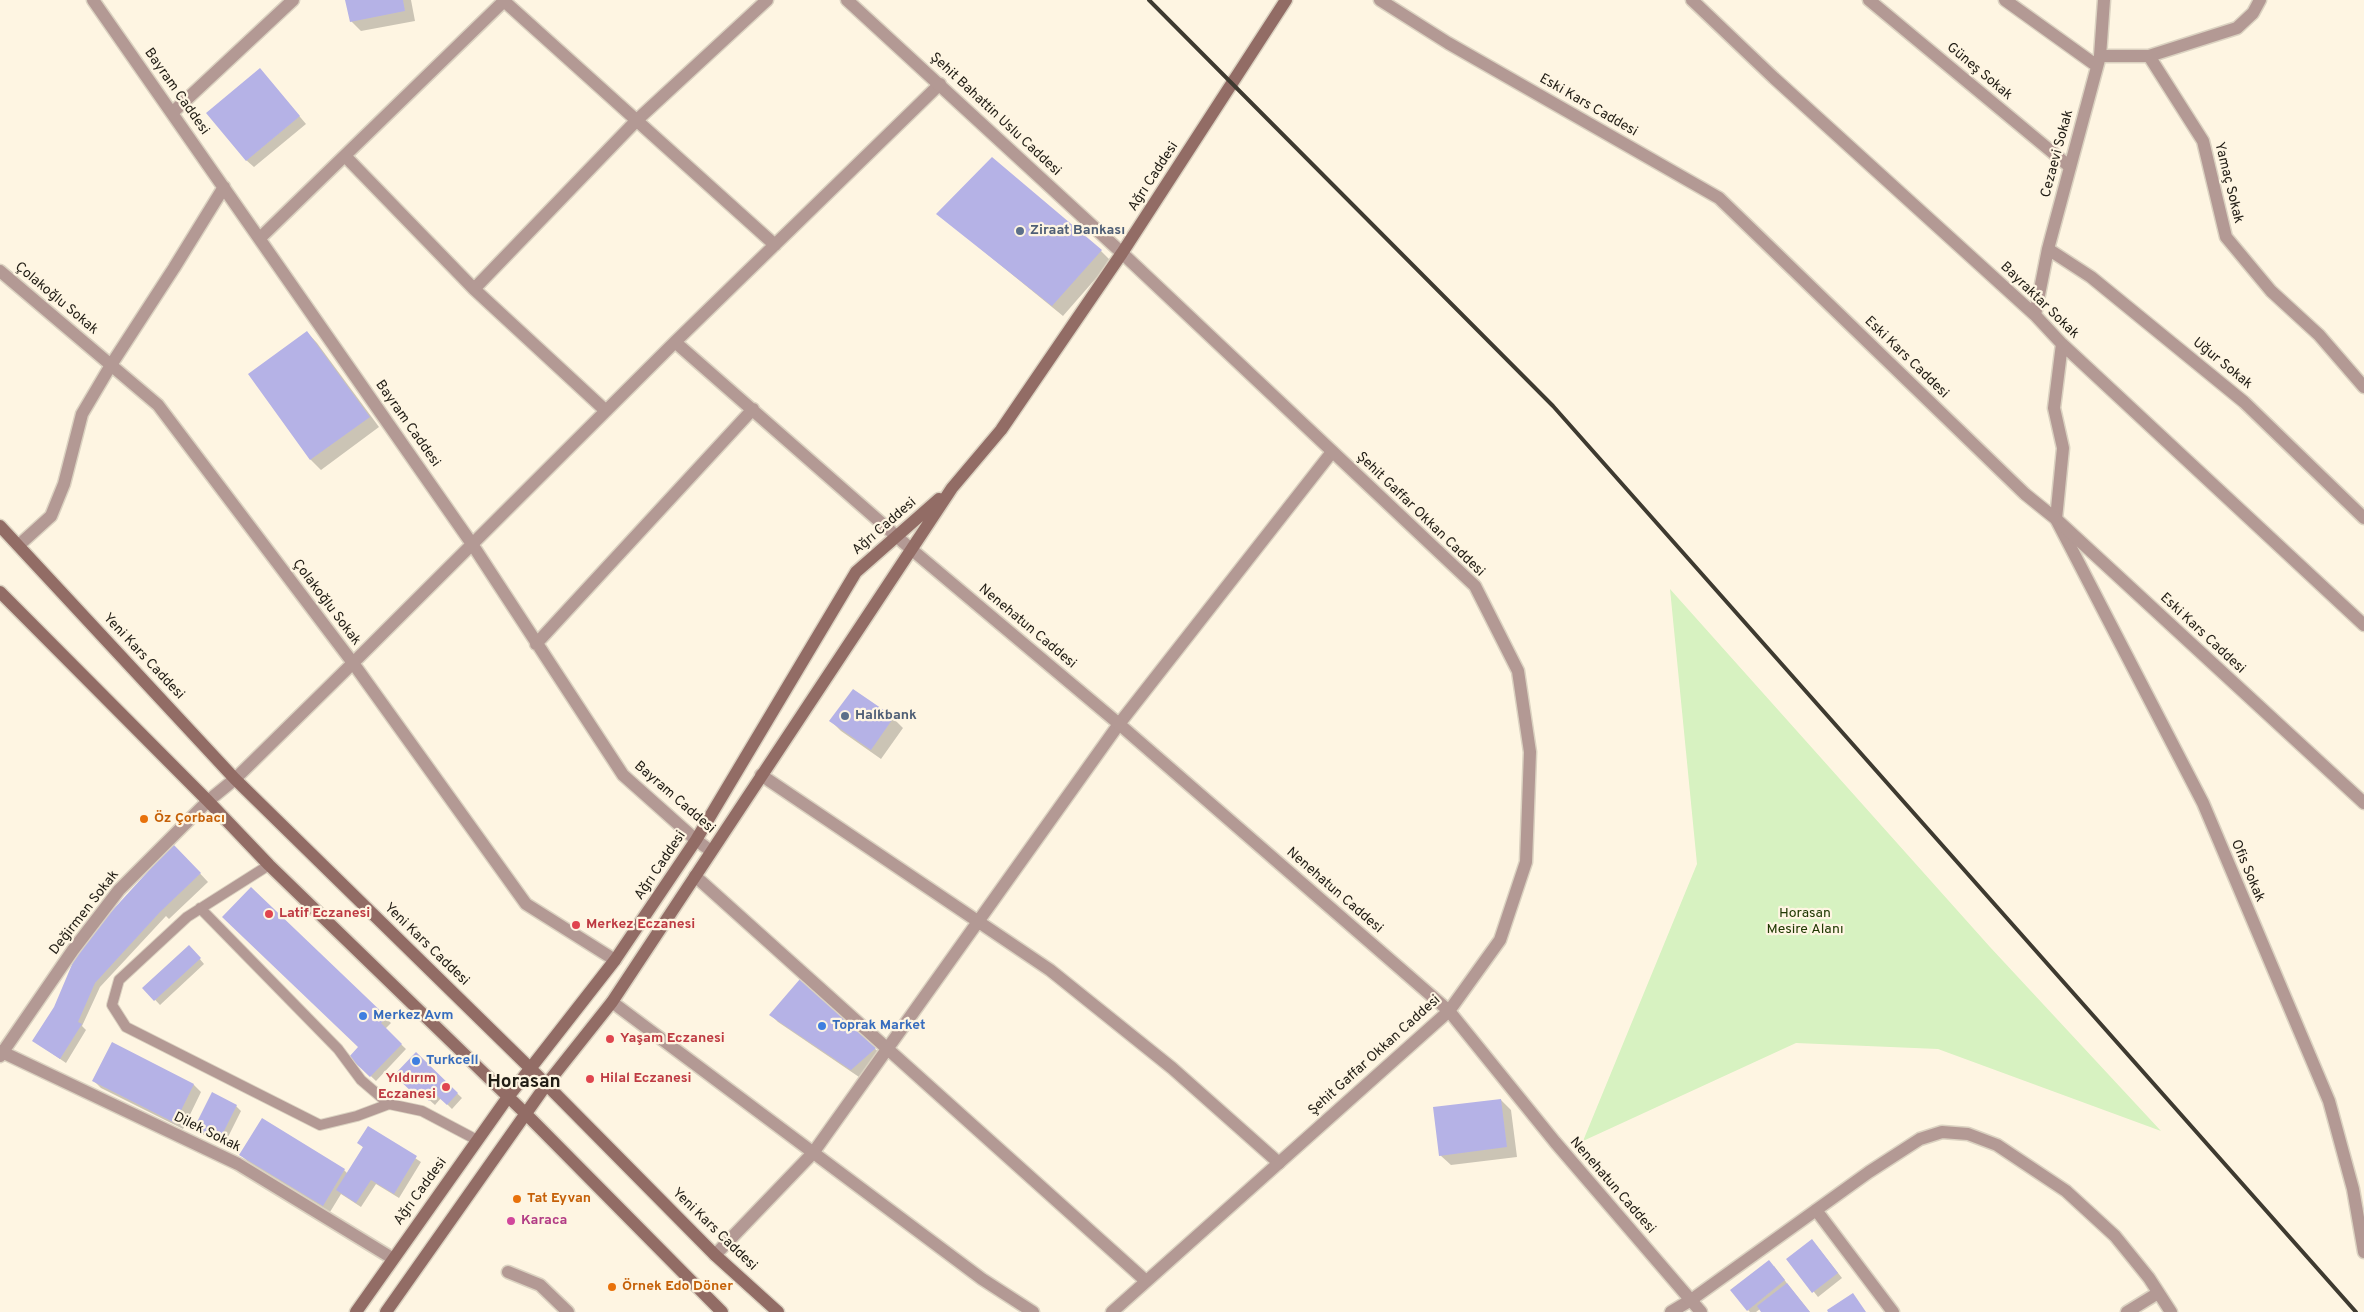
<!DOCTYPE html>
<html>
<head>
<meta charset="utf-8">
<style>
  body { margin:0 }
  canvas { display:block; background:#fef5e2 }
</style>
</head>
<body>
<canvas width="2364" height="1312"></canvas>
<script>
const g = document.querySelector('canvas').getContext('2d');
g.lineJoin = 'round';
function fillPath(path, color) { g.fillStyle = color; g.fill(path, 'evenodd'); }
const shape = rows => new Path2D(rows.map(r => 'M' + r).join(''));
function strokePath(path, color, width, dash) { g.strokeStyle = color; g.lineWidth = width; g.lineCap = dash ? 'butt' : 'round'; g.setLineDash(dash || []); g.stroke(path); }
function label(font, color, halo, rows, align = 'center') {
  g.font = font + ' Overpass,sans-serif'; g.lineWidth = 4.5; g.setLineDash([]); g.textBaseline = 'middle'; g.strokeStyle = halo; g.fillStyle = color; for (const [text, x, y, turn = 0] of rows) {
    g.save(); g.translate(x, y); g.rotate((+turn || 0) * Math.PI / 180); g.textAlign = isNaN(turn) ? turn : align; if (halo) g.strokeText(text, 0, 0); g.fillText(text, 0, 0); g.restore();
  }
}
const green = shape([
  [1670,589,1990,947,2161,1131,1938,1049,1796,1043,1583,1141,1697,864]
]);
const shadow = shape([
  [347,0,411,0,415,21,361,31,351,21],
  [260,69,306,124,254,167,246,160],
  [938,214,1101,251,1111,261,1063,316],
  [307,332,317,343,379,427,321,470,311,460,250,375],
  [893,718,903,728,881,759,841,731,831,721],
  [181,853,208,882,169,919,166,916,100,987,82,1026,86,1030,66,1063,34,1041],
  [194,952,204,964,160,1005,144,988],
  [319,954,391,1023,385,1029,406,1049,376,1081,351,1057,359,1048],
  [800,981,883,1056,859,1077,778,1022,771,1015],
  [112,1043,194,1085,201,1092,183,1129,101,1088,94,1081],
  [416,1054,462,1098,452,1109,441,1098,435,1105,425,1096,422,1100,396,1075],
  [1501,1100,1511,1110,1517,1157,1451,1165,1440,1155],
  [236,1106,241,1111,224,1145,200,1133,195,1128],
  [368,1127,421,1162,399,1198,376,1184,361,1207,341,1194,330,1212,248,1162,241,1155,344,1170,348,1174,364,1148,359,1143],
  [1816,1245,1842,1278,1818,1297,1788,1259],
  [1774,1266,1789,1286,1810,1312,1763,1312,1760,1309,1756,1312,1750,1312,1748,1310]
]);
const building = shape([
  [345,0,403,0,405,11,350,22],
  [260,68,300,116,246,161,206,113],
  [992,157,1102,250,1052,306,936,214],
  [307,331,370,417,310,460,248,374],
  [853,689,894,717,871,750,829,721],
  [173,844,201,873,160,912,95,983,78,1022,82,1024,60,1059,32,1041,54,1007,76,955,100,924],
  [251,887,387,1017,381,1023,402,1044,370,1077,349,1057,358,1047,222,917],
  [189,945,201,958,154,1001,142,988],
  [800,979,876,1048,851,1070,769,1015],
  [112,1042,194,1084,175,1123,92,1081],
  [416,1052,458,1093,447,1105,436,1095,429,1101,420,1092,416,1096,394,1075],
  [212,1092,237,1105,219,1141,194,1128],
  [1501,1099,1507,1147,1439,1156,1433,1107],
  [262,1118,345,1169,323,1206,239,1155],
  [368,1126,417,1156,394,1194,371,1180,356,1203,336,1190,363,1147,357,1143],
  [1812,1239,1838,1273,1812,1293,1786,1259],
  [1769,1260,1785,1280,1747,1311,1730,1290],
  [1787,1283,1810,1312,1761,1312,1757,1306],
  [1853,1293,1866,1312,1828,1312,1827,1310]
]);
const service = shape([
  [269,865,187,917,119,980,112,1005,126,1027,320,1125,357,1116,389,1104,422,1111,477,1140],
  [200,908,338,1049,361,1080,389,1104]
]);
const minor = shape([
  [93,0,472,544,623,775,696,840,711,851],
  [1692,0,1774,78,2035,315,2062,344,2364,625],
  [1869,0,2070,167],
  [2005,0,2097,66],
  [504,1,775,245],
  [2100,56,2149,56,2203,141,2226,237,2271,291,2319,335,2364,387],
  [2149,56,2237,28,2253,13,2260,0],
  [172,113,293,0],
  [345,156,474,289,606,411],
  [260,238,505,0],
  [2048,249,2091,277,2244,402,2364,518],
  [0,271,158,405,353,663,526,904,615,960],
  [474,289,637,120,767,0],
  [2035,315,2048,249,2100,56,2104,0],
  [675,342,911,549],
  [2062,344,2054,408,2063,448,2056,519,2203,803,2329,1101,2353,1189,2364,1252],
  [19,545,51,516,64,484,82,414,111,365,174,268,224,187],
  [536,644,753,409],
  [761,775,1050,970,1172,1068,1279,1163],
  [695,876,1146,1281],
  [612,1002,982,1279,1033,1312],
  [0,1051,238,1164,392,1258],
  [0,1056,73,950,119,890,208,801,235,779,353,663,675,342,940,84],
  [1816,1210,1893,1312],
  [715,1255,813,1153,1119,724,1332,452],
  [508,1272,540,1285,568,1312],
  [1671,1312,1691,1300,1869,1172,1920,1139,1942,1132,1968,1134,1997,1145,2066,1191,2115,1236,2149,1278,2171,1312],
  [2127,1312,2158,1293]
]);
const tertiary = shape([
  [847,0,1122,253,1475,586,1518,671,1530,752,1526,862,1500,940,1449,1011,1112,1312],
  [1380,0,1448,43,1719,198,2025,494,2056,519,2364,803],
  [911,549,1119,724,1449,1011,1555,1142,1701,1312]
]);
const secondary = shape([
  [0,526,235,779,530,1068,715,1255,778,1312],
  [0,592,208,801,269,865,526,1114,722,1312],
  [356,1312,508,1097,615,960,696,840,856,572,939,499],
  [386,1312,546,1085,612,1002,952,488,1001,430,1122,253,1286,0]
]);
const rail = shape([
  [1149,0,1553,406,2356,1312]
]);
const markers = [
  [1020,231,5,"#5c6f8a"],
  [845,716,5,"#5c6f8a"],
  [144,819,5,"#e8710a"],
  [269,914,5,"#e0444e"],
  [576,925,5,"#e0444e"],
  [363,1016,5,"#3f7fe0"],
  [822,1026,5,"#3f7fe0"],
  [610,1039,5,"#e0444e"],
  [416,1061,5,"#3f7fe0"],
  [590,1079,5,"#e0444e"],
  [446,1087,5,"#e0444e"],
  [517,1199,5,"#e8710a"],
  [511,1221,5,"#d1479c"],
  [612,1287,5,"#e8710a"]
];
const streetNames = [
  ["Güneş Sokak",1979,72,40],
  ["Bayram Caddesi",176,92,55],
  ["Eski Kars Caddesi",1588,106,30],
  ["Şehit Bahattin Uslu Caddesi",995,115,43],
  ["Cezaevi Sokak",2058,154,-75],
  ["Ağrı Caddesi",1154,177,-57],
  ["Yamaç Sokak",2228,183,76],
  ["Çolakoğlu Sokak",56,299,40],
  ["Bayraktar Sokak",2039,301,44],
  ["Eski Kars Caddesi",1906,358,44],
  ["Uğur Sokak",2222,364,39],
  ["Bayram Caddesi",407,424,55],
  ["Şehit Gaffar Okkan Caddesi",1420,515,44],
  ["Ağrı Caddesi",885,527,-41],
  ["Çolakoğlu Sokak",326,603,53],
  ["Nenehatun Caddesi",1027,627,40],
  ["Eski Kars Caddesi",2202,634,43],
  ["Yeni Kars Caddesi",143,657,47],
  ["Bayram Caddesi",674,798,41],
  ["Ağrı Caddesi",661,866,-56],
  ["Ofis Sokak",2247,871,67],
  ["Nenehatun Caddesi",1334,891,41],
  ["Değirmen Sokak",85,913,-52],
  ["Yeni Kars Caddesi",426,945,44],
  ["Şehit Gaffar Okkan Caddesi",1375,1056,-42],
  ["Dilek Sokak",207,1133,26],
  ["Nenehatun Caddesi",1612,1186,49],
  ["Ağrı Caddesi",421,1192,-54],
  ["Yeni Kars Caddesi",714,1230,44]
];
const serviceNames = [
  ["Ziraat Bankası",1030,231],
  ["Halkbank",855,716]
];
const foodNames = [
  ["Öz Çorbacı",154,819],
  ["Tat Eyvan",527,1199],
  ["Örnek Edo Döner",622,1287]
];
const healthNames = [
  ["Latif Eczanesi",279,914],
  ["Merkez Eczanesi",586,925],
  ["Yaşam Eczanesi",620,1039],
  ["Yıldırım",436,1079,"right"],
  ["Eczanesi",436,1095,"right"],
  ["Hilal Eczanesi",600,1079]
];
const parkNames = [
  ["Horasan",1805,914],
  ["Mesire Alanı",1805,930]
];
const shopNames = [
  ["Merkez Avm",373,1016],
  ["Toprak Market",832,1026],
  ["Turkcell",426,1061]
];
const hotelNames = [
  ["Karaca",521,1221]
];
const districtNames = [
  ["Horasan",524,1083]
];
fillPath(green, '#d7f2c1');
fillPath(shadow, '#0003');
fillPath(building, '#b5b2e6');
strokePath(service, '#dbd2c1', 12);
strokePath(minor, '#dbd2c1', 15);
strokePath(tertiary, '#dbd2c1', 15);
strokePath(secondary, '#dbd2c1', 15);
strokePath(service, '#b39994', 10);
strokePath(minor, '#b39994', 12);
strokePath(tertiary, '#b39994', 12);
strokePath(secondary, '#926c65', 12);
strokePath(rail, '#3e3a30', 4);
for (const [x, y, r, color] of markers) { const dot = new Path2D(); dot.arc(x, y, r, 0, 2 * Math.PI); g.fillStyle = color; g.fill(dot); strokePath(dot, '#fef5e2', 2); }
label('14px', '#211d15', '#fef5e2', streetNames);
label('bold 14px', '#4e5e75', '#fef5e2', serviceNames, 'left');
label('bold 14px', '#c56008', '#fef5e2', foodNames, 'left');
label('bold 14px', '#be3a42', '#fef5e2', healthNames, 'left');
label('14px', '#203903', '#fef5e2', parkNames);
label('bold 14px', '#366cbe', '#fef5e2', shopNames, 'left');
label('bold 14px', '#b23c85', '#fef5e2', hotelNames, 'left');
label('bold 19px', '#211d15', '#fef5e2', districtNames);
</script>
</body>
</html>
